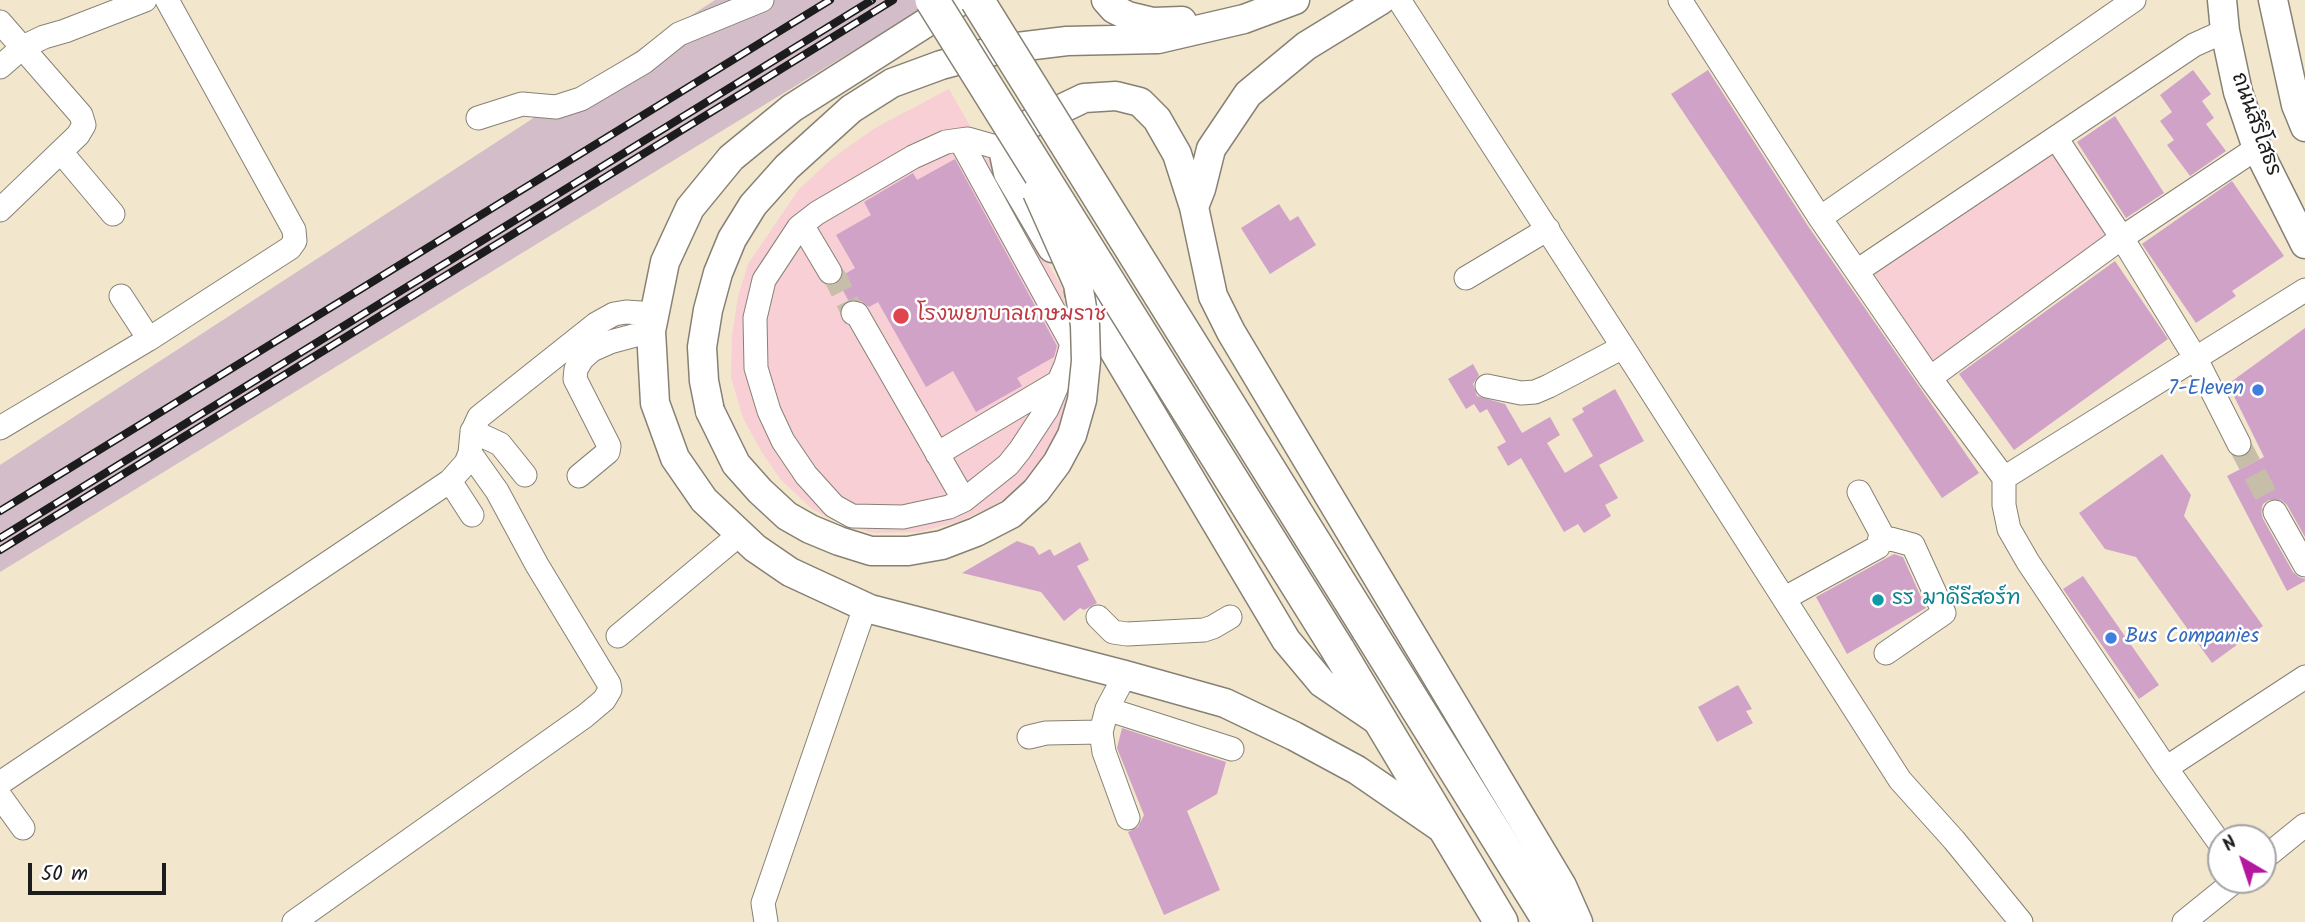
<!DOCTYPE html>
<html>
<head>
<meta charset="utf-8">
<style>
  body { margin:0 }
  #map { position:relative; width:2305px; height:922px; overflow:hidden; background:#f2e6cd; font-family:Kalam,sans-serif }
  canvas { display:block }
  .north { position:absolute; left:2207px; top:824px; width:70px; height:70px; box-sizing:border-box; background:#fff; border:2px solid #a4a4a4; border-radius:50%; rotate:321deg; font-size:19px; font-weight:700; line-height:28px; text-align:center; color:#1c1c1c }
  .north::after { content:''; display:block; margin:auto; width:24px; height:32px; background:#b5179e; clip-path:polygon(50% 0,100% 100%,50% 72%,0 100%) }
  .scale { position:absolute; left:28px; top:863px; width:138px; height:32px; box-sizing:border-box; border:4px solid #1c1c1c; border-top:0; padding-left:9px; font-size:21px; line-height:24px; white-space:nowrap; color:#1c1c1c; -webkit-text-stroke:5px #fff; paint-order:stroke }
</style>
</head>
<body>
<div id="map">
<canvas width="2305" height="922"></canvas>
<div class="north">N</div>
<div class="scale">50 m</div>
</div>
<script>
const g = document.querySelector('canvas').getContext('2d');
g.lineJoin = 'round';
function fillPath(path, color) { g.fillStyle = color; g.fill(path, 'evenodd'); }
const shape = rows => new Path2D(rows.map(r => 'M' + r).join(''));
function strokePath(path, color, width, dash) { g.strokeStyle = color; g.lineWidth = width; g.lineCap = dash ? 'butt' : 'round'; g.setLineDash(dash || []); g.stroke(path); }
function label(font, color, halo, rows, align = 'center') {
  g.font = font + ' Kalam,"Playpen Sans Thai",sans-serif'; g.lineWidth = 5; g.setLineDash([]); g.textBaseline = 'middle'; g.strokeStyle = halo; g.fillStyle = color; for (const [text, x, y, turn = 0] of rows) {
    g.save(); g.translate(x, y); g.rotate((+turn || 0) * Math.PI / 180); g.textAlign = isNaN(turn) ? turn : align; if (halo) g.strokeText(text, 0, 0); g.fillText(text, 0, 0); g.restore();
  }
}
const built = shape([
  [949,89,1062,288,1072,344,1071,385,1060,430,1047,457,1023,487,989,508,957,522,919,532,874,533,843,525,812,509,781,480,761,451,743,418,731,377,732,335,738,297,748,264,799,189,834,157,875,128],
  [2055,149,2112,234,1932,362,1873,272]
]);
const industrial = shape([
  [715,0,936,0,0,572,0,465]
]);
const building = shape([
  [1708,70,1808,226,1979,473,1942,498,1671,94],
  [2193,70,2211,94,2202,101,2214,118,2206,124,2226,151,2190,176,2167,145,2174,140,2160,121,2172,112,2160,95],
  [2115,116,2164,193,2126,218,2077,142],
  [955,159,1057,346,1054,357,1017,378,1022,386,976,412,953,371,926,387,878,302,869,307,861,301,848,300,839,283,843,275,855,268,836,235,871,215,864,202,913,173,917,180],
  [2232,181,2284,256,2232,291,2236,296,2196,323,2142,244],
  [1279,204,1290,221,1298,216,1316,245,1270,274,1241,228],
  [2115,261,2168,339,2014,450,1959,374],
  [2305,328,2305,537,2287,505,2281,500,2269,500,2263,504,2261,511,2263,519,2293,572,2299,577,2305,579,2305,581,2287,591,2227,476,2264,457,2228,384],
  [1473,364,1479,375,1473,384,1477,396,1505,404,1522,433,1550,417,1560,435,1547,443,1565,473,1593,456,1572,419,1584,412,1582,408,1615,389,1644,441,1599,465,1618,498,1605,505,1611,516,1584,533,1578,524,1564,532,1521,458,1508,466,1497,447,1506,442,1487,409,1480,413,1474,404,1466,409,1448,379],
  [2162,454,2191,495,2184,516,2263,626,2212,663,2136,557,2105,549,2079,513],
  [1017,541,1034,547,1039,555,1050,549,1054,556,1080,542,1089,560,1077,566,1097,603,1084,610,1080,608,1064,621,1041,592,962,573],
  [1894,554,1903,557,1926,608,1847,654,1816,597],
  [2083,576,2159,685,2139,699,2063,589],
  [1738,685,1752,709,1746,711,1753,723,1717,742,1698,707],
  [1122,728,1226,762,1217,794,1187,811,1220,890,1164,915,1128,832,1138,827,1144,815,1117,748]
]);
const minorTunnel = shape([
  [830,272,836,279,853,313],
  [2239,444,2275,512]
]);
const minor = shape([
  [1399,0,1623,347,1900,780,1954,840,2021,922],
  [1680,0,1820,218,1930,378,2004,478,2305,290],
  [0,22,81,115,84,125,78,135,0,210],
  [0,67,23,47,44,37,65,31,145,0],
  [478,118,522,104,556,107,581,99,644,62,679,34,762,0],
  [2056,138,2122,238,2196,359,2239,444],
  [960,140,1072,344,1066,365,1047,409,1020,450,1008,465,964,500,949,507,903,517,852,516,834,506,806,475,783,441,769,411,756,368,755,318,764,280,799,227,817,213,913,157,946,142,960,140,968,139,1003,149],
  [61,152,113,214],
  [1820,218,2134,0],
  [802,225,830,272],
  [1857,271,2194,45,2225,31],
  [1466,278,1548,229],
  [121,296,149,339],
  [853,313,857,314,964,500],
  [1930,378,2120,239,2257,148],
  [1487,386,1521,393,1535,392,1549,386,1623,347],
  [0,428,149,339,290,248,295,241,294,230,167,0],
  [472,431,500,444,525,475],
  [937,454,1060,381],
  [579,476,608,452,609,446,575,379,576,369,582,359,592,350,610,342,651,331],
  [2004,478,2004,505,2009,529,2028,562,2166,768,2305,677],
  [450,481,472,515],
  [2275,512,2305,565],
  [1881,541,1891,539,1913,545,1944,613,1886,653],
  [1785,598,1878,547,1881,533,1859,492],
  [1098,617,1113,632,1127,634,1204,630,1213,627,1230,617],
  [618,636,740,534],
  [1125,675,1107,709,1101,732,1104,752,1128,818],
  [1107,709,1232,749],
  [1029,737,1046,733,1101,732],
  [2166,768,2221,845],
  [0,783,450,481,466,463,470,453,472,432,479,417,596,324,614,314,626,312,655,314],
  [0,796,23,828],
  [2263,859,2305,825],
  [294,922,585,716,604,700,610,690,609,684,537,565,497,491,470,453],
  [766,922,763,903,865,607],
  [2184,922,2236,880]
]);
const major = shape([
  [962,0,792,108,731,158,690,208,665,262,651,331,655,403,675,458,704,500,755,548,790,572,870,609,1125,675,1225,703,1294,736,1357,770,1447,832],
  [1106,0,1114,9,1128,16,1153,22,1182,21],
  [2222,0,2225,31,2238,92,2257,148,2305,244],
  [2273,0,2296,105,2305,127],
  [1194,207,1201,189,1211,149,1248,94,1306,46,1381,0],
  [1052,248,1008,173,1003,149,1006,143,1019,129,1084,98,1116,96,1140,102,1157,119,1177,154,1194,207,1213,296,1231,332,1562,886,1578,922],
  [1079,292,1286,640,1322,683,1378,721],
  [710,411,704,381,702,347,708,310,718,273,732,239,753,205,787,167,851,109,892,83,941,65,1001,49,1067,41,1158,39,1244,19,1295,0]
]);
const highway = shape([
  [1368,629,1550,922],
  [1338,650,1501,922]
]);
const rail = shape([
  [0,511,830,0],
  [0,538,872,0],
  [0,550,893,0]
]);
const majorBridge = shape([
  [710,411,736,464,760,491,787,516,810,529,839,541,871,551,908,551,942,545,976,532,1011,514,1036,491,1057,463,1072,435,1082,400,1086,361,1085,325,1078,284,1037,192]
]);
const highwayBridge = shape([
  [932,0,1338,650],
  [977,0,1368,629]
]);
const markers = [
  [901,316,9,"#e0444e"],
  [2258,390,7,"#3f7fe0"],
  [1878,600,7,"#0f9aa8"],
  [2111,638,7,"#3f7fe0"]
];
const streetNames = [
  ["ถนนสิริโสธร",2254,125,70]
];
const healthNames = [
  ["โรงพยาบาลเกษมราช",917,316]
];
const shopNames = [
  ["7-Eleven",2244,390],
  ["Bus Companies",2125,638,"left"]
];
const cultureNames = [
  ["รร มาดีรีสอร์ท",1892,600]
];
fillPath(built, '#f7cfd5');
fillPath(industrial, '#d2bdc8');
fillPath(building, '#d1a2c8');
strokePath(minorTunnel, '#c7beaa', 23, [23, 11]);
strokePath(minor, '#878174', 25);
strokePath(major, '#878174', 31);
strokePath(highway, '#878174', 36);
strokePath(minor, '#fff', 23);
strokePath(major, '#fff', 28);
strokePath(highway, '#fff', 33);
strokePath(rail, '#1c1c1c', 8);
strokePath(rail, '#fff', 5, [16]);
strokePath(majorBridge, '#878174', 31, []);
strokePath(highwayBridge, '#878174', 36, []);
strokePath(majorBridge, '#fff', 28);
strokePath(highwayBridge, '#fff', 33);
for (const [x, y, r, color] of markers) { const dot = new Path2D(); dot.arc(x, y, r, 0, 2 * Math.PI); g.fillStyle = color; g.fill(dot); strokePath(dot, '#fff', 2.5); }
label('21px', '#1c1c1c', '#fff', streetNames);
label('21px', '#be3a42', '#fff', healthNames, 'left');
label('21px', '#366cbe', '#fff', shopNames, 'right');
label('21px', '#0d838f', '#fff', cultureNames, 'left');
</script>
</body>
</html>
